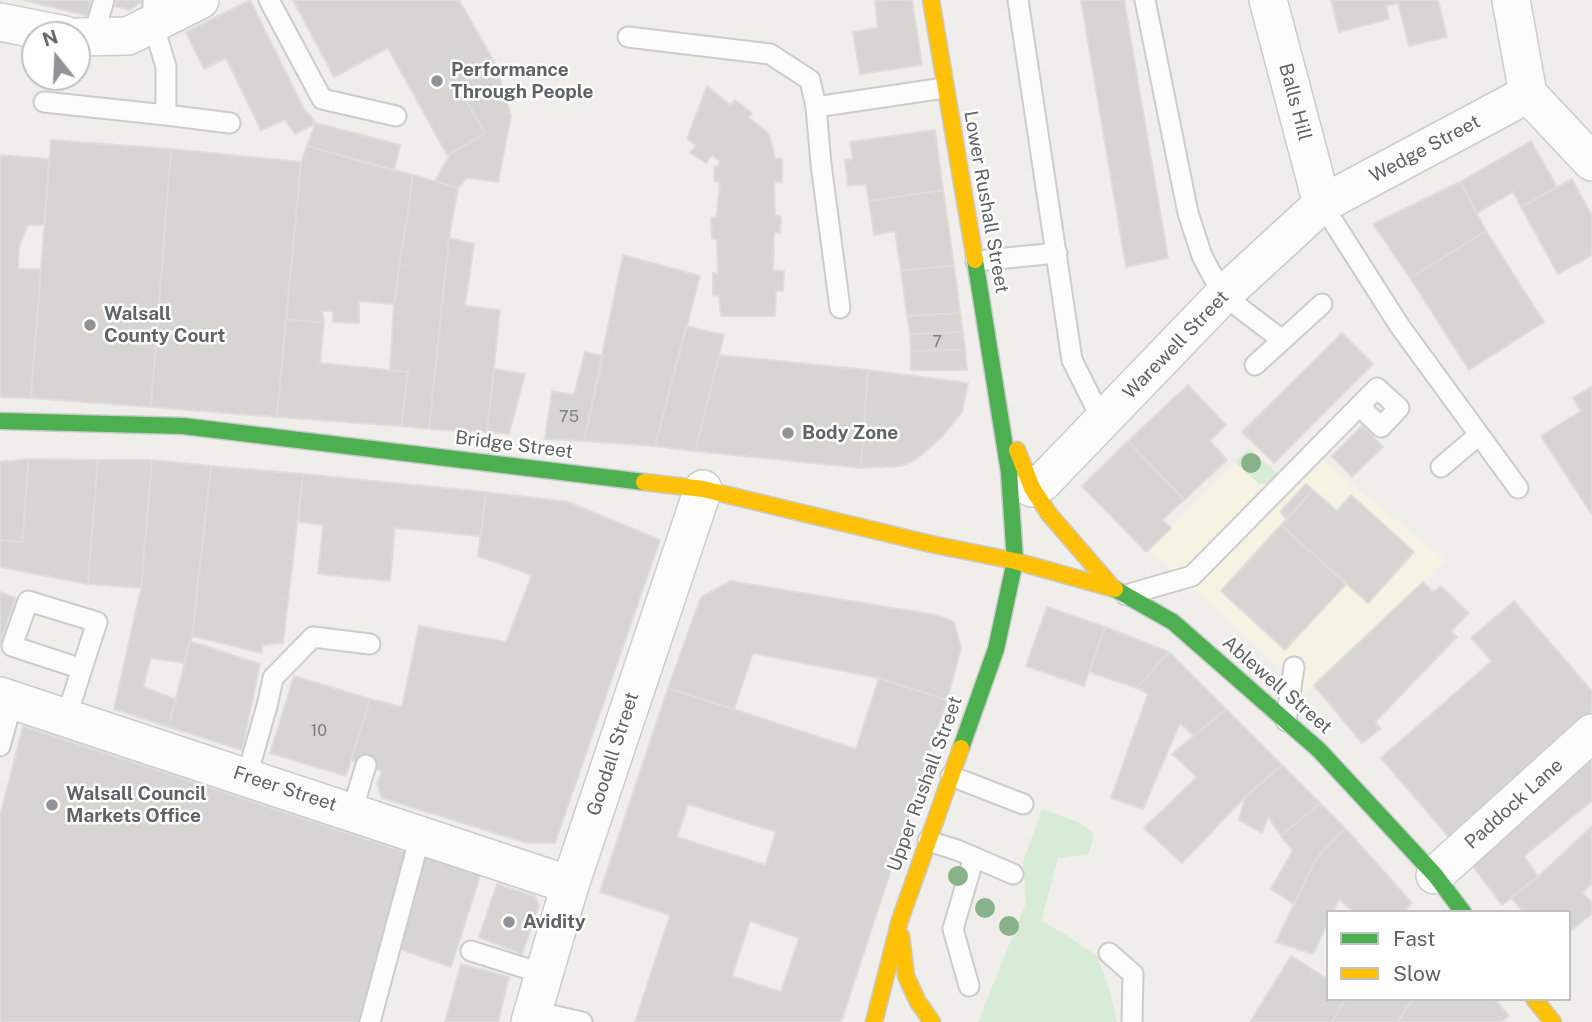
<!DOCTYPE html>
<html>
<head>
<meta charset="utf-8">
<style>
  body { margin:0 }
  #map { position:relative; width:1592px; height:1022px; overflow:hidden; background:#efeeea; font-family:"Public Sans",sans-serif }
  canvas { display:block }
  .legend { position:absolute; left:1326px; top:910px; width:245px; height:91px; box-sizing:border-box; background:#fff; border:2px solid #bfc1c3; margin:0; padding:9px 12px; list-style:none; font-size:21px; color:#5f6368 }
  .legend li { display:flex; align-items:center; gap:14px; height:35px }
  .legend b { width:35px; border:2px solid #bfc1c3 }
  .north { position:absolute; left:21px; top:21px; width:70px; height:70px; box-sizing:border-box; background:#fff; border:2px solid #bfc1c3; border-radius:50%; rotate:342deg; font-size:19px; font-weight:700; line-height:28px; text-align:center; color:#5f6368 }
  .north::after { content:''; display:block; margin:auto; width:24px; height:32px; background:#919496; clip-path:polygon(50% 0,100% 100%,50% 72%,0 100%) }
</style>
</head>
<body>
<div id="map">
<canvas width="1592" height="1022"></canvas>
<ul class="legend">
<li><b style="height:9px;background:#4caf50"></b>Fast</li>
<li><b style="height:9px;background:#ffc107"></b>Slow</li>
</ul>
<div class="north">N</div>
</div>
<script>
const g = document.querySelector('canvas').getContext('2d');
g.lineJoin = 'round';
function fillPath(path, color) { g.fillStyle = color; g.fill(path, 'evenodd'); }
const shape = rows => new Path2D(rows.map(r => 'M' + r).join(''));
function strokePath(path, color, width, dash) { g.strokeStyle = color; g.lineWidth = width; g.lineCap = dash ? 'butt' : 'round'; g.setLineDash(dash || []); g.stroke(path); }
function label(font, color, halo, rows, align = 'center') {
  g.font = font + ' "Public Sans",sans-serif'; g.lineWidth = 5; g.setLineDash([]); g.textBaseline = 'middle'; g.strokeStyle = halo; g.fillStyle = color; for (const [text, x, y, turn = 0] of rows) {
    g.save(); g.translate(x, y); g.rotate((+turn || 0) * Math.PI / 180); g.textAlign = isNaN(turn) ? turn : align; if (halo) g.strokeText(text, 0, 0); g.fillText(text, 0, 0); g.restore();
  }
}
const commercial = shape([
  [1307,447,1445,560,1306,692,1149,549,1249,449,1282,477]
]);
const green = shape([
  [1249,449,1282,477,1273,484,1259,484,1235,462],
  [1042,809,1080,823,1094,834,1089,854,1058,858,1041,921,1065,934,1097,956,1110,992,1117,1022,978,1022,1026,903,1023,862]
]);
const building = shape([
  [24,0,91,0,88,16,24,0],
  [117,0,143,0,143,1,129,10,115,6,117,0],
  [250,0,304,109,316,123,295,134,285,120,261,130,226,58,204,69,186,32,250,0],
  [293,0,459,0,496,65,459,86,485,134,447,155,388,48,334,77,293,0],
  [884,0,912,0,922,65,860,74,853,32,878,28,875,1,884,0],
  [1081,0,1124,0,1168,258,1126,267,1081,0],
  [1331,0,1438,0,1447,37,1409,46,1398,3,1386,6,1389,19,1339,32,1331,0],
  [496,65,511,116,498,182,467,178,458,188,435,181,451,153,485,134,459,86,496,65],
  [707,86,730,105,735,100,752,113,749,118,769,134,775,158,782,159,782,182,774,181,775,215,781,217,780,233,774,232,773,270,784,271,783,291,776,291,775,316,721,316,719,296,713,295,713,273,718,274,717,240,712,238,711,218,716,218,720,183,714,181,715,166,719,166,719,160,712,155,706,163,690,153,696,145,687,139,707,86],
  [316,123,400,145,394,171,307,146,316,123],
  [935,130,943,190,869,201,866,184,848,186,845,160,853,159,850,142,935,130],
  [51,140,171,149,151,407,31,398,51,140],
  [1531,141,1557,187,1521,207,1513,192,1477,213,1460,182,1531,141],
  [307,146,413,175,394,304,359,301,359,323,333,322,333,311,322,311,324,323,286,319,301,162,307,146],
  [171,149,301,162,277,417,151,407,171,149],
  [0,155,49,159,44,225,28,225,19,246,18,269,41,269,31,398,0,397,0,155],
  [413,175,458,188,449,238,429,429,401,426,408,372,390,370,394,304,413,175],
  [1572,179,1592,216,1592,255,1558,274,1521,207,1572,179],
  [1460,182,1486,231,1410,278,1373,224,1460,182],
  [943,190,954,265,901,271,895,231,874,235,869,201,943,190],
  [1486,231,1544,322,1469,370,1410,278,1486,231],
  [449,238,474,244,465,306,500,310,487,432,429,429,449,238],
  [623,255,700,276,655,446,584,441,623,255],
  [954,265,960,313,907,316,901,271,954,265],
  [960,313,963,332,910,334,907,316,960,313],
  [286,319,324,323,320,363,408,372,401,426,277,417,286,319],
  [686,326,724,335,695,451,655,446,686,326],
  [963,332,965,350,911,351,910,334,963,332],
  [1342,333,1373,364,1274,463,1242,432,1342,333],
  [965,350,967,370,911,370,911,351,965,350],
  [585,352,603,356,584,441,545,439,552,391,574,395,585,352],
  [719,355,868,370,861,468,695,451,719,355],
  [494,369,525,374,509,434,487,432,494,369],
  [868,370,968,383,962,412,943,436,915,460,901,466,861,468,868,370],
  [1188,385,1226,425,1210,441,1227,460,1184,500,1128,441,1188,385],
  [1592,386,1592,515,1541,436,1581,411,1573,398,1592,386],
  [1362,426,1383,447,1352,477,1332,456,1362,426],
  [1128,441,1184,500,1162,520,1171,528,1146,552,1082,486,1128,441],
  [29,459,22,542,0,540,0,462,29,459],
  [29,459,98,460,88,584,0,567,0,540,22,542,29,459],
  [98,460,152,460,141,588,88,584,98,460],
  [152,460,211,466,192,636,184,663,151,658,143,687,175,699,169,727,114,709,141,588,152,460],
  [211,466,303,474,283,643,262,645,262,653,192,636,211,466],
  [303,474,486,492,481,536,395,528,390,581,318,574,323,525,298,522,303,474],
  [1306,484,1313,490,1287,519,1280,512,1306,484],
  [1313,490,1337,511,1351,495,1414,552,1368,603,1281,525,1313,490],
  [486,492,568,502,660,540,555,843,527,843,382,798,377,784,382,771,351,760,370,699,402,707,419,626,506,642,532,575,478,556,486,492],
  [1281,525,1346,584,1285,650,1221,591,1281,525],
  [731,581,936,615,954,622,961,648,947,700,879,678,753,653,734,709,668,688,701,597,731,581],
  [1423,582,1433,592,1441,586,1469,613,1451,631,1457,637,1375,722,1381,729,1362,743,1314,685,1423,582],
  [0,592,16,598,0,643,0,592],
  [1514,601,1592,691,1592,711,1448,836,1381,758,1492,661,1471,638,1514,601],
  [1047,607,1105,627,1084,686,1026,666,1047,607],
  [1105,627,1169,652,1137,688,1089,672,1105,627],
  [190,641,260,664,242,750,169,727,190,641],
  [1169,652,1226,709,1194,736,1180,723,1143,809,1111,798,1148,694,1137,688,1169,652],
  [294,676,370,699,346,776,270,753,294,676],
  [879,678,947,700,841,1022,635,1022,670,915,600,892,668,688,856,749,879,678],
  [688,804,776,832,765,865,677,837,688,804],
  [750,921,799,938,781,992,732,976,750,921],
  [1226,709,1282,765,1245,797,1182,863,1144,828,1197,777,1172,754,1226,709],
  [23,726,409,853,364,1022,0,1022,0,816,23,726],
  [1592,760,1592,801,1524,856,1538,877,1502,905,1469,861,1592,760],
  [1282,765,1320,803,1281,836,1268,816,1262,833,1239,820,1245,797,1282,765],
  [1320,803,1345,828,1315,860,1294,904,1271,889,1293,850,1281,836,1320,803],
  [1592,826,1592,884,1582,893,1592,902,1592,914,1569,932,1569,912,1523,912,1511,897,1538,877,1592,826],
  [1345,828,1412,903,1404,912,1354,912,1339,899,1333,912,1328,912,1328,922,1313,954,1276,942,1315,860,1345,828],
  [423,854,481,873,451,967,400,949,416,893,410,892,423,854],
  [497,884,535,896,539,906,522,954,479,937,497,884],
  [1291,956,1328,979,1328,999,1345,999,1332,1022,1250,1022,1291,956],
  [461,964,509,977,498,1022,445,1022,461,964],
  [1345,999,1413,999,1397,1022,1332,1022,1345,999],
  [1413,999,1495,999,1509,1016,1501,1022,1397,1022,1413,999]
]);
const lane = shape([
  [269,0,322,99,396,116],
  [1018,0,1072,360,1102,420],
  [1145,0,1188,213,1202,256,1223,295,1282,340],
  [93,37,104,0],
  [628,37,770,54,810,80,816,107],
  [44,102,166,115,166,67,153,23,153,0],
  [166,115,230,123],
  [1322,204,1399,325,1518,488],
  [976,261,1057,253],
  [840,308,821,164,816,107,944,88],
  [1255,365,1322,304],
  [1441,467,1479,435],
  [1126,595,1192,576,1377,388,1399,408,1381,427,1359,406],
  [66,718,97,622,28,601,12,646,82,669],
  [1286,721,1294,667],
  [0,746,13,700],
  [247,776,268,702,273,678,313,637,370,644],
  [951,776,1023,804],
  [352,811,366,765],
  [928,841,957,850,1013,874],
  [471,951,544,974],
  [1109,953,1133,974,1132,1022],
  [969,986,953,929,974,857],
  [533,1011,582,1022],
  [370,1022,421,833]
]);
const street = shape([
  [1268,0,1322,204],
  [1511,0,1528,94,1592,162],
  [0,22,65,35],
  [77,37,128,36,200,0],
  [1032,488,1043,482,1223,295,1322,204,1528,94],
  [0,696,570,885],
  [1435,875,1592,733],
  [530,1022,570,885,703,489]
]);
const fast = shape([
  [0,421,183,426,644,482],
  [1115,589,1173,622,1319,750,1435,875,1463,912],
  [961,748,996,649,1015,561,1009,472,975,260]
]);
const slow = shape([
  [931,0,975,260],
  [1017,450,1032,488,1049,514,1113,588],
  [644,482,703,489,931,544,1015,561,1115,589],
  [901,936,906,976,918,1002,932,1022],
  [1534,999,1553,1022],
  [874,1022,900,920,961,748]
]);
const trees = [
  [1251,463],
  [958,876],
  [985,908],
  [1009,926]
];
const markers = [
  [437,81,7,"#919496"],
  [90,325,7,"#919496"],
  [788,433,7,"#919496"],
  [52,805,7,"#919496"],
  [509,922,7,"#919496"]
];
const numberNames = [
  ["7",937,342],
  ["75",569,417],
  ["10",319,731]
];
const poiNames = [
  ["Performance",451,70],
  ["Through People",451,92],
  ["Walsall",104,314],
  ["County Court",104,336],
  ["Body Zone",802,433],
  ["Walsall Council",66,794],
  ["Markets Office",66,816],
  ["Avidity",523,922]
];
const streetNames = [
  ["Balls Hill",1295,102,75],
  ["Wedge Street",1425,149,-28],
  ["Lower Rushall Street",986,202,80],
  ["Warewell Street",1176,345,-46],
  ["Bridge Street",514,445,7],
  ["Ablewell Street",1277,685,41],
  ["Goodall Street",613,754,-72],
  ["Upper Rushall Street",925,784,-70],
  ["Freer Street",285,789,18],
  ["Paddock Lane",1514,804,-42]
];
fillPath(commercial, '#f7f3e4');
fillPath(green, '#d8ebd6');
fillPath(building, '#d6d5d3');
strokePath(building, '#deddd9', 2);
strokePath(lane, '#cbcccc', 23);
strokePath(street, '#cbcccc', 40);
strokePath(fast, '#cacacb', 19);
strokePath(slow, '#cacacb', 19);
strokePath(lane, '#fdfcfc', 19);
strokePath(street, '#fdfcfc', 37);
strokePath(fast, '#4caf50', 16);
strokePath(slow, '#ffc107', 16);
g.fillStyle = '#88b388';
for (const [x, y] of trees) { g.beginPath(); g.arc(x, y, 10, 0, 2 * Math.PI); g.fill(); }
for (const [x, y, r, color] of markers) { const dot = new Path2D(); dot.arc(x, y, r, 0, 2 * Math.PI); g.fillStyle = color; g.fill(dot); strokePath(dot, '#fff', 2.5); }
label('16px', '#7e8184', null, numberNames);
label('bold 19px', '#5f6368', '#fff', poiNames, 'left');
label('19px', '#5f6368', '#fff', streetNames);
</script>
</body>
</html>
